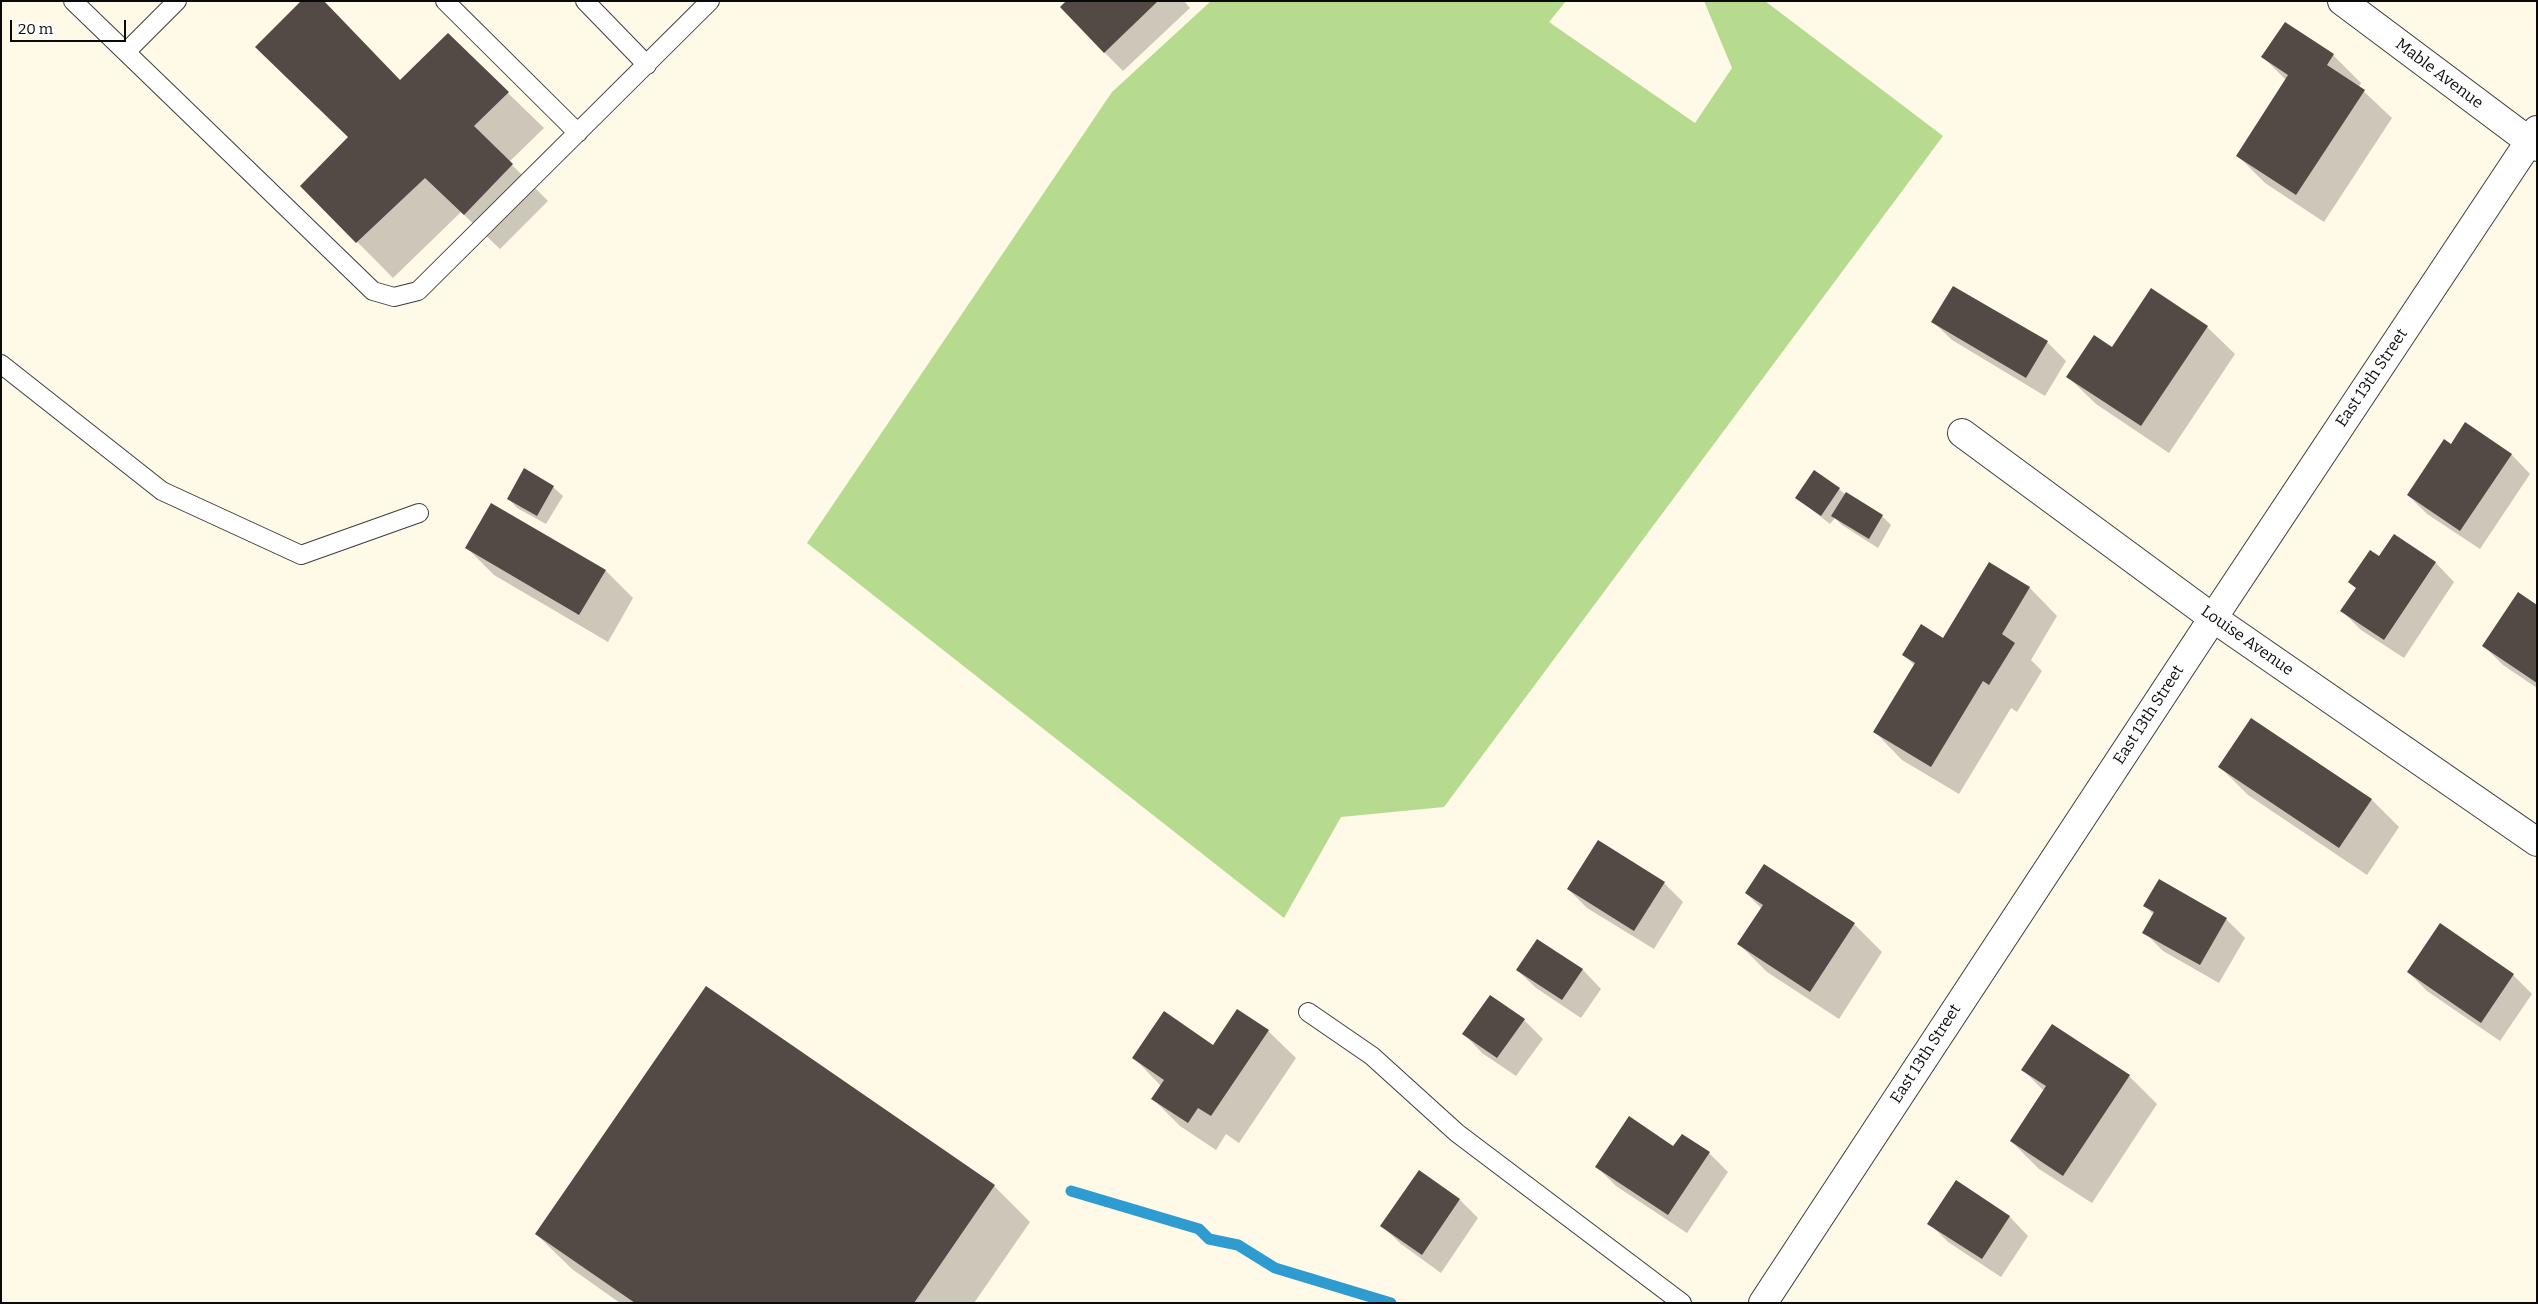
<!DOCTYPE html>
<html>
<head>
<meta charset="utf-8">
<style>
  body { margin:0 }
  #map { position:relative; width:2538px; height:1304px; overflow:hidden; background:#fff9e7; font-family:Bitter,serif }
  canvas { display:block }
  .frame { position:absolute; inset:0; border:2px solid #0a0a0a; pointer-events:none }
  .scale { position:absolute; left:10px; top:20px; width:116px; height:22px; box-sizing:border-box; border:2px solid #0a0a0a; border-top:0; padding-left:6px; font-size:15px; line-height:18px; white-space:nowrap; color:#0a0a0a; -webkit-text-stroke:4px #fff; paint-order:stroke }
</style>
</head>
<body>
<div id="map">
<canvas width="2538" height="1304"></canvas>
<div class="frame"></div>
<div class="scale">20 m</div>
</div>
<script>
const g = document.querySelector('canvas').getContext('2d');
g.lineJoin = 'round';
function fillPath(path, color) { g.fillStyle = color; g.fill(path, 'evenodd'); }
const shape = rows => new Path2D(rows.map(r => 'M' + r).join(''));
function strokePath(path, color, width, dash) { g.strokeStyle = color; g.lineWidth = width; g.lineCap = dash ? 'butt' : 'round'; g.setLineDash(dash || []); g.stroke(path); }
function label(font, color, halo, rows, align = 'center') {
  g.font = font + ' Bitter,serif'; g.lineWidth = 5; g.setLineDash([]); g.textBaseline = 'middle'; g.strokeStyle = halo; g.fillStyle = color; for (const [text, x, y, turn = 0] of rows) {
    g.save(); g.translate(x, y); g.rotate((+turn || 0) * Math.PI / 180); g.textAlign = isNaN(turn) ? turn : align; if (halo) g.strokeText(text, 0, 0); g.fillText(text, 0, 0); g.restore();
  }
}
const forest = shape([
  [1211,1,1566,1,1549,22,1695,123,1732,68,1704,1,1765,1,1943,136,1444,807,1341,817,1284,918,807,543,1112,92]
]);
const shadow = shape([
  [1068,1,1184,1,1190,8,1123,71,1104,52],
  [448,35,544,128,509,162,548,201,500,249,461,212,393,278,302,186],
  [2333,55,2361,83,2359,87,2392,118,2324,222,2265,183,2237,155,2286,80,2263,57],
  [1933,322,2047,342,2066,361,2045,396,1952,340],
  [2207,327,2235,354,2169,453,2096,404,2068,377,2112,349],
  [2465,424,2512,455,2530,474,2480,549,2427,514,2408,495,2451,446],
  [553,487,563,496,546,524,517,508,508,498],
  [1839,489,1846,495,1882,516,1891,525,1878,548,1842,525,1835,518,1830,524,1797,498],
  [2394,535,2436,563,2454,582,2404,658,2361,630,2342,611,2357,589,2350,582,2380,558],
  [466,547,606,571,633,598,608,642,494,575],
  [1990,564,2030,588,2057,616,2031,660,2042,671,2017,712,2011,708,1959,794,1902,760,1875,732,1915,666,1904,655,1944,639],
  [2537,606,2537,688,2503,665,2484,646],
  [2220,767,2372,800,2399,827,2367,875,2248,795],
  [1664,883,1683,902,1654,949,1587,908,1568,889],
  [1746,893,1854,924,1882,952,1839,1019,1767,972,1739,944,1762,909],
  [2145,906,2226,919,2245,938,2219,983,2163,951,2144,932,2154,915],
  [2441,924,2513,975,2532,994,2500,1041,2427,991,2408,972],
  [1537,940,1583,970,1601,989,1581,1018,1536,988,1517,970],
  [1524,1020,1543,1039,1516,1076,1482,1053,1464,1034],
  [1268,1031,1296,1058,1239,1143,1226,1134,1216,1150,1180,1126,1153,1099,1161,1086,1134,1058,1213,1046],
  [2023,1070,2129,1076,2157,1104,2092,1203,2039,1169,2011,1141,2044,1091],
  [1673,1148,1709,1153,1728,1172,1687,1233,1616,1186,1597,1167],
  [1957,1182,2010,1217,2028,1236,2001,1277,1948,1242,1929,1223],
  [994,1186,1030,1222,974,1303,620,1303,572,1269,536,1234],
  [1460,1200,1478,1218,1441,1273,1401,1244,1382,1226]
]);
const stream = shape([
  [1071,1191,1199,1229,1209,1239,1238,1245,1275,1268,1391,1303]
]);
const building = shape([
  [301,1,324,1,400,80,448,33,509,92,474,126,513,164,464,215,425,178,356,243,300,186,348,137,255,47],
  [1066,1,1158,1,1104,53,1060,7],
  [2285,22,2334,54,2327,65,2365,90,2296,195,2236,156,2288,75,2261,57],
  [1953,286,2048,341,2026,378,1931,322],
  [2151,288,2208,326,2141,426,2066,377,2094,335,2112,347],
  [2465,422,2512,454,2460,531,2407,495,2444,439,2451,444],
  [524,468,554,486,537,516,507,499],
  [1814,470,1840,488,1821,516,1795,498],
  [1846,492,1883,515,1869,539,1831,516],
  [491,503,606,570,579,615,465,548],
  [2394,534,2436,562,2384,640,2340,611,2356,588,2348,582,2370,550,2379,556],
  [1989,562,2030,587,2002,634,2015,643,1989,685,1983,681,1931,767,1873,732,1915,663,1902,655,1921,624,1943,638],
  [2518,592,2537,605,2537,683,2482,646],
  [2251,718,2372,799,2339,848,2218,767],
  [1598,840,1665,882,1634,931,1567,889],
  [1764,864,1855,923,1810,992,1737,944,1763,905,1745,893],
  [2159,879,2227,918,2200,965,2142,933,2154,912,2143,906],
  [2440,923,2514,974,2481,1023,2407,972],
  [1537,939,1583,969,1562,1000,1516,970],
  [706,986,995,1185,914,1303,635,1303,535,1234],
  [1490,995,1525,1019,1497,1058,1462,1034],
  [1237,1009,1269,1030,1211,1116,1198,1108,1188,1123,1151,1099,1164,1080,1132,1058,1164,1011,1213,1045],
  [2052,1024,2130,1075,2063,1176,2010,1141,2046,1086,2021,1070],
  [1629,1116,1673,1146,1682,1134,1710,1152,1668,1215,1595,1167],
  [1419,1170,1460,1199,1422,1255,1380,1226],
  [1956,1180,2010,1216,1982,1259,1927,1224]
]);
const service = shape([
  [73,1,373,291,394,297,418,291,710,1],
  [445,1,578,133],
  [585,1,647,65],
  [127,51,177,1],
  [1,364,162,491,301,555,419,513],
  [1308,1012,1372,1056,1457,1133,1682,1303]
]);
const minor = shape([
  [2342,1,2537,147],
  [1962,433,2213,618,2537,842],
  [1763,1303,2213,618,2537,130]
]);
const streetNames = [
  ["Mable Avenue",2439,74,37],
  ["East 13th Street",2372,378,-56],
  ["Louise Avenue",2247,641,35],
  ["East 13th Street",2149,715,-57],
  ["East 13th Street",1926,1054,-57]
];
fillPath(forest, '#b6db8f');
fillPath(shadow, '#0003');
strokePath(stream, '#2e9bd1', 11);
fillPath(building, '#534a46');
strokePath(service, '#3d3d3d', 20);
strokePath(minor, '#3d3d3d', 30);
strokePath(service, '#fff', 18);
strokePath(minor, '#fff', 28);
label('16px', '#0a0a0a', '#fff', streetNames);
</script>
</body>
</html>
